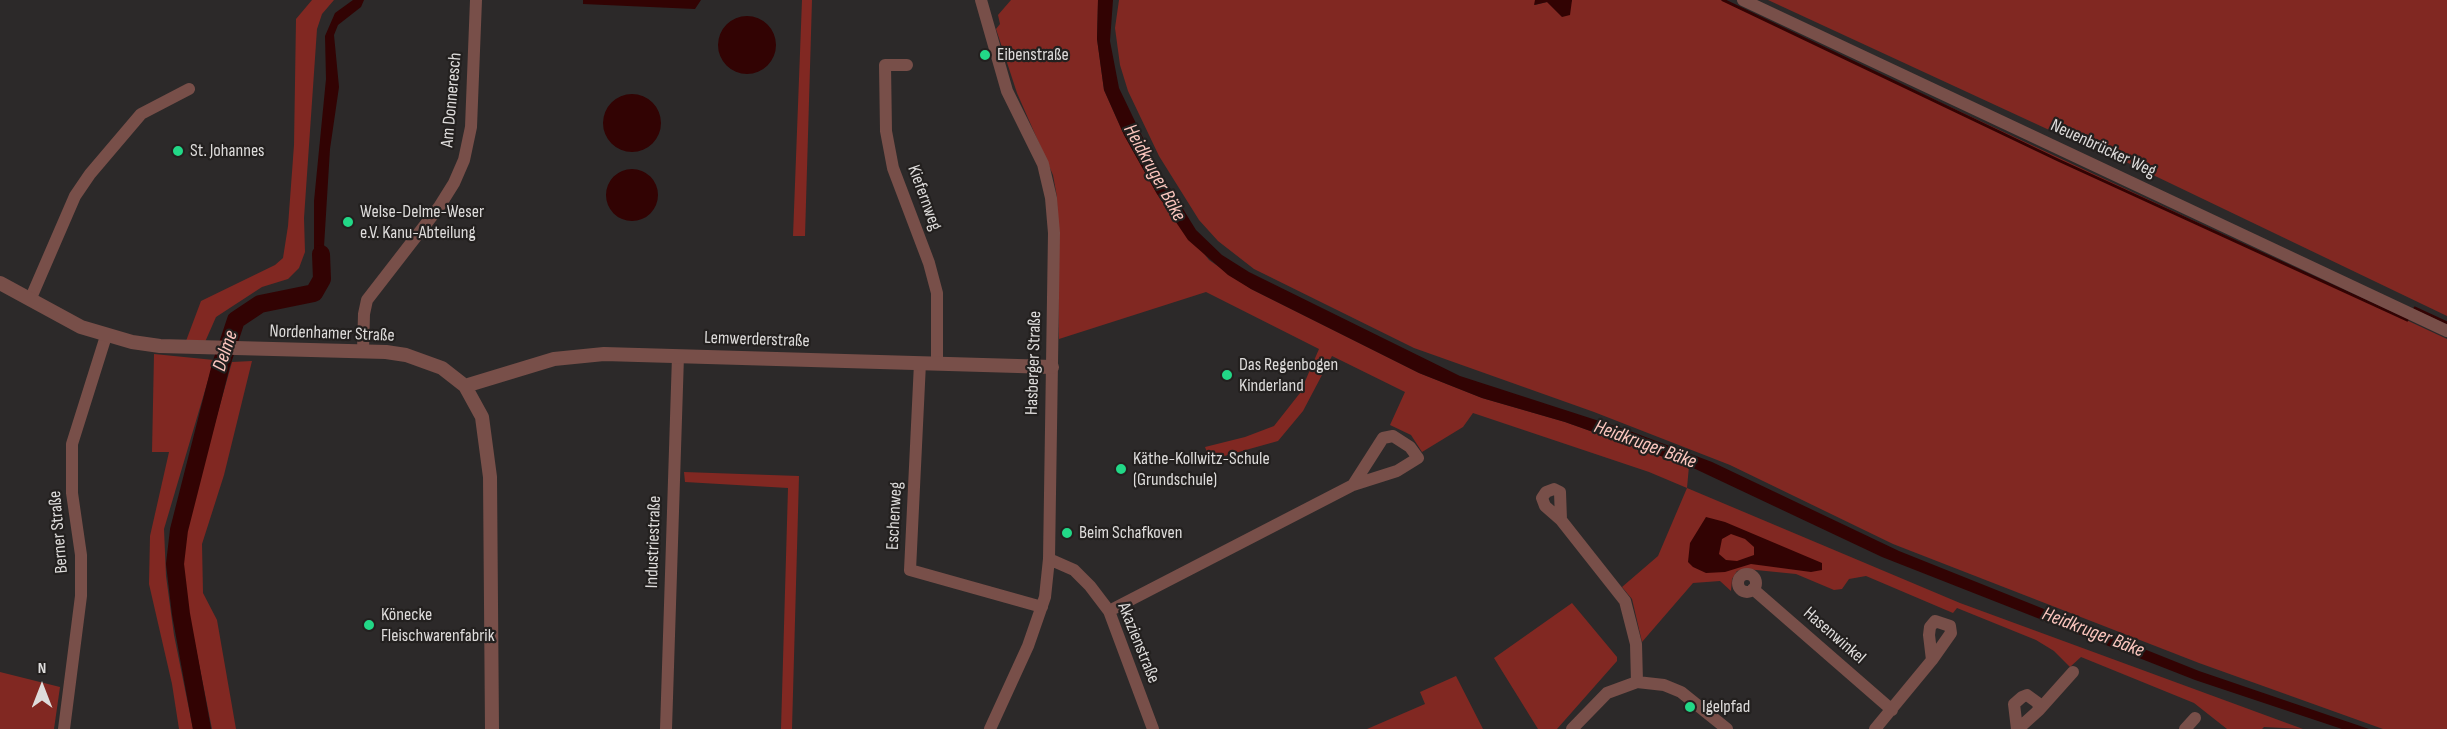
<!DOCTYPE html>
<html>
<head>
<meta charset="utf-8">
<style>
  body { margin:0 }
  #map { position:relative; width:2447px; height:729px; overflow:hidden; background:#2c2929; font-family:"Sofia Sans Condensed",sans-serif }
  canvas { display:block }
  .north { position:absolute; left:12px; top:657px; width:60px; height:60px; -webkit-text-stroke:4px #23201f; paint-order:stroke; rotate:0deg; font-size:16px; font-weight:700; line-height:24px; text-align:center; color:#dedcdb }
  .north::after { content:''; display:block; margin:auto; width:21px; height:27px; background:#dedcdb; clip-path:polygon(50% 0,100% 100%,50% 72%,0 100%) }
</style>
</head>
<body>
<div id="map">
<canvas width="2447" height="729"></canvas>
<div class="north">N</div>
</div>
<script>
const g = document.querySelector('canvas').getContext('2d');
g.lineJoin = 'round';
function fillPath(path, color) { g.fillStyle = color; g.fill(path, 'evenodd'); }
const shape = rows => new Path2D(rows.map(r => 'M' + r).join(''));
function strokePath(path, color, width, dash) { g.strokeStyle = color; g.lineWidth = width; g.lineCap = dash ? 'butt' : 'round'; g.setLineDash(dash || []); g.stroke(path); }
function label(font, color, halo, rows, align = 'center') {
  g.font = font + ' "Sofia Sans Condensed",sans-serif'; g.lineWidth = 4.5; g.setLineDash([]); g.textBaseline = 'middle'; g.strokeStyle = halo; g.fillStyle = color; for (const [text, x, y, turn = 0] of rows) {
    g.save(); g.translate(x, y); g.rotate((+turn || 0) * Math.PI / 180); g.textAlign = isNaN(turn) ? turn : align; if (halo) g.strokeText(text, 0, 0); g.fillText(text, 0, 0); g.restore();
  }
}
const green = shape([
  [312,0,334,0,322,14,317,29,304,218,305,252,299,268,288,279,262,287,216,317,205,342,186,341,201,301,275,265,283,258,288,226,294,145,296,19],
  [802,0,812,0,805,236,793,236],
  [1011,0,1098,0,1097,39,1104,90,1124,135,1157,194,1209,260,1251,289,1419,373,1482,398,1565,422,1689,466,1687,488,1960,603,2303,729,2264,727,2262,729,2227,729,2194,703,2081,657,2070,667,2054,651,2036,640,1957,608,1953,613,1866,576,1849,579,1842,589,1834,590,1796,574,1746,569,1737,571,1732,579,1731,591,1720,581,1693,583,1642,642,1632,599,1622,587,1658,556,1687,488,1649,472,1473,413,1463,427,1422,452,1411,435,1390,425,1405,392,1332,356,1303,411,1278,441,1210,460,1205,447,1245,437,1274,426,1300,393,1319,349,1206,292,1059,339,1057,197,1053,175,1017,93,996,29,1000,24,998,15],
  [1119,0,1535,0,1535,5,1547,2,1569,8,1572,0,1721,0,2447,339,2447,729,2383,729,2199,663,1893,544,1730,465,1594,412,1414,348,1254,269,1218,241,1199,220,1159,156,1128,91,1120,65,1115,28],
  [1768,0,2447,0,2447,316,2101,150,2073,141],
  [154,354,214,360,164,529,166,576,174,635,193,729,179,729,172,684,149,584,150,536,169,452,152,452],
  [252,361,224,475,202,544,203,593,217,620,236,729,212,729,180,569,188,519,232,362],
  [684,472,799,476,792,729,781,729,788,488,685,482],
  [1572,603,1617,657,1617,661,1557,729,1538,729,1494,658],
  [0,672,60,687,54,729,0,729],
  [1456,676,1483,729,1367,729,1425,704,1420,692]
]);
const water = shape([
  [353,0,364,0,361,7,338,25,334,35,339,87,330,149,322,279,314,255,314,201,326,79,325,36,335,13],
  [583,0,701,0,695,9,583,4],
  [1098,0,1113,0,1110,41,1119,88,1157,167,1196,230,1222,255,1249,272,1460,376,1627,430,1712,462,1899,551,2199,671,2369,729,2342,729,2195,680,1882,557,1689,466,1565,422,1482,398,1419,373,1251,289,1228,275,1188,240,1157,194,1124,135,1104,90,1097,39],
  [1535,0,1572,0,1570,15,1562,17,1547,2,1534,5],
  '718 45a29 29 0 1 1 58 0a29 29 0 1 1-58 0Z',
  '603 123a29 29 0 1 1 58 0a29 29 0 1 1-58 0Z',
  '606 195a26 26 0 1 1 52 0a26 26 0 1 1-52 0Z',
  [1706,517,1725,522,1822,563,1822,570,1811,572,1751,564,1725,572,1706,573,1693,567,1688,562,1690,543],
  [1731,534,1745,539,1754,547,1754,555,1737,561,1726,560,1719,554,1722,539]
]);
const stream = shape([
  [1723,0,2058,160,2407,320],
  [2415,308,2447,323]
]);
const river = shape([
  [202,729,181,614,175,564,179,530,221,365,236,320,260,304,314,293,322,279,321,254]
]);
const minor = shape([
  [981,0,1007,91,1043,164,1051,198,1054,233,1049,559,1045,597,1028,646,990,729],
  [1743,0,2447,331],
  [907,65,885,65,886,131,893,168,929,263,937,293,937,364],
  [30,300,75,196,90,174,141,114,189,89],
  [363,351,364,314,367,300,439,207,454,183,464,160,471,127,476,0],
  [920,363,910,570,1042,607],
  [1561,520,1545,506,1542,498,1546,492,1554,489,1560,492,1561,520,1625,601,1636,644,1637,682],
  [1049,559,1074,570,1090,586,1109,611,1153,729],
  '1738 583a9 9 0 1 1 18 0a9 9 0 1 1-18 0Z',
  [1753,589,1892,710],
  [1109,611,1353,485,1383,438,1393,436,1410,447,1418,458,1397,471,1353,485],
  [2039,710,2073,672],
  [64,729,81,596,81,555,72,493,72,444,106,336],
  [666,729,678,356],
  [1572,729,1607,693,1637,682,1664,685,1681,692,1727,729],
  [1875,729,1932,660,1951,633,1950,626,1935,621,1930,627,1929,635,1932,660],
  [2017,729,2014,704,2022,697,2027,695,2038,703,2039,710,2018,729],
  [2185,729,2195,718]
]);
const tertiary = shape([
  [0,283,81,327,132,342,160,346,386,352,406,355,442,368,465,386,482,417,490,477,492,729],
  [465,386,554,359,604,354,1052,367]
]);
const markers = [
  [985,55,6,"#22d887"],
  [178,151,6,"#22d887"],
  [348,222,6,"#22d887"],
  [1227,375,6,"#22d887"],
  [1121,469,6,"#22d887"],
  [1067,533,6,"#22d887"],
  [369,625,6,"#22d887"],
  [1690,707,6,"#22d887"]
];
const poiNames = [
  ["Eibenstraße",997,55],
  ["St. Johannes",190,151],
  ["Welse-Delme-Weser",360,212],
  ["e.V. Kanu-Abteilung",360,233],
  ["Das Regenbogen",1239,365],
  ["Kinderland",1239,386],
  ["Käthe-Kollwitz-Schule",1133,459],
  ["(Grundschule)",1133,480],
  ["Beim Schafkoven",1079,533],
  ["Könecke",381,615],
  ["Fleischwarenfabrik",381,636],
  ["Igelpfad",1702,707]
];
const streetNames = [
  ["Am Donneresch",452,100,-85],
  ["Neuenbrücker Weg",2103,149,25],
  ["Kiefernweg",924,198,70],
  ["Nordenhamer Straße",332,334,2],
  ["Lemwerderstraße",757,340,2],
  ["Hasberger Straße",1034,363,-88],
  ["Eschenweg",895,516,-87],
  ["Berner Straße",59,532,-95],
  ["Industriestraße",654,542,-88],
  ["Hasenwinkel",1834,636,41],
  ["Akazienstraße",1138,643,68]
];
const waterNames = [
  ["Heidkruger Bäke",1154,173,61],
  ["Delme",226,351,-72],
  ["Heidkruger Bäke",1645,445,20],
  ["Heidkruger Bäke",2093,633,21]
];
fillPath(green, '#812822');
fillPath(water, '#320303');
strokePath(stream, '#320303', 3);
strokePath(river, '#320303', 18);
strokePath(minor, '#784f49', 12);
strokePath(tertiary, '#784f49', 14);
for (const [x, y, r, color] of markers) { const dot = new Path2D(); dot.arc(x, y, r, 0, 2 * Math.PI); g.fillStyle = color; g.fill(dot); strokePath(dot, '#23201f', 2); }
label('18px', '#dedcdb', '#23201f', poiNames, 'left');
label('18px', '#dedcdb', '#23201f', streetNames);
label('italic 20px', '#fcc6be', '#23201f', waterNames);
</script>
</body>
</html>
